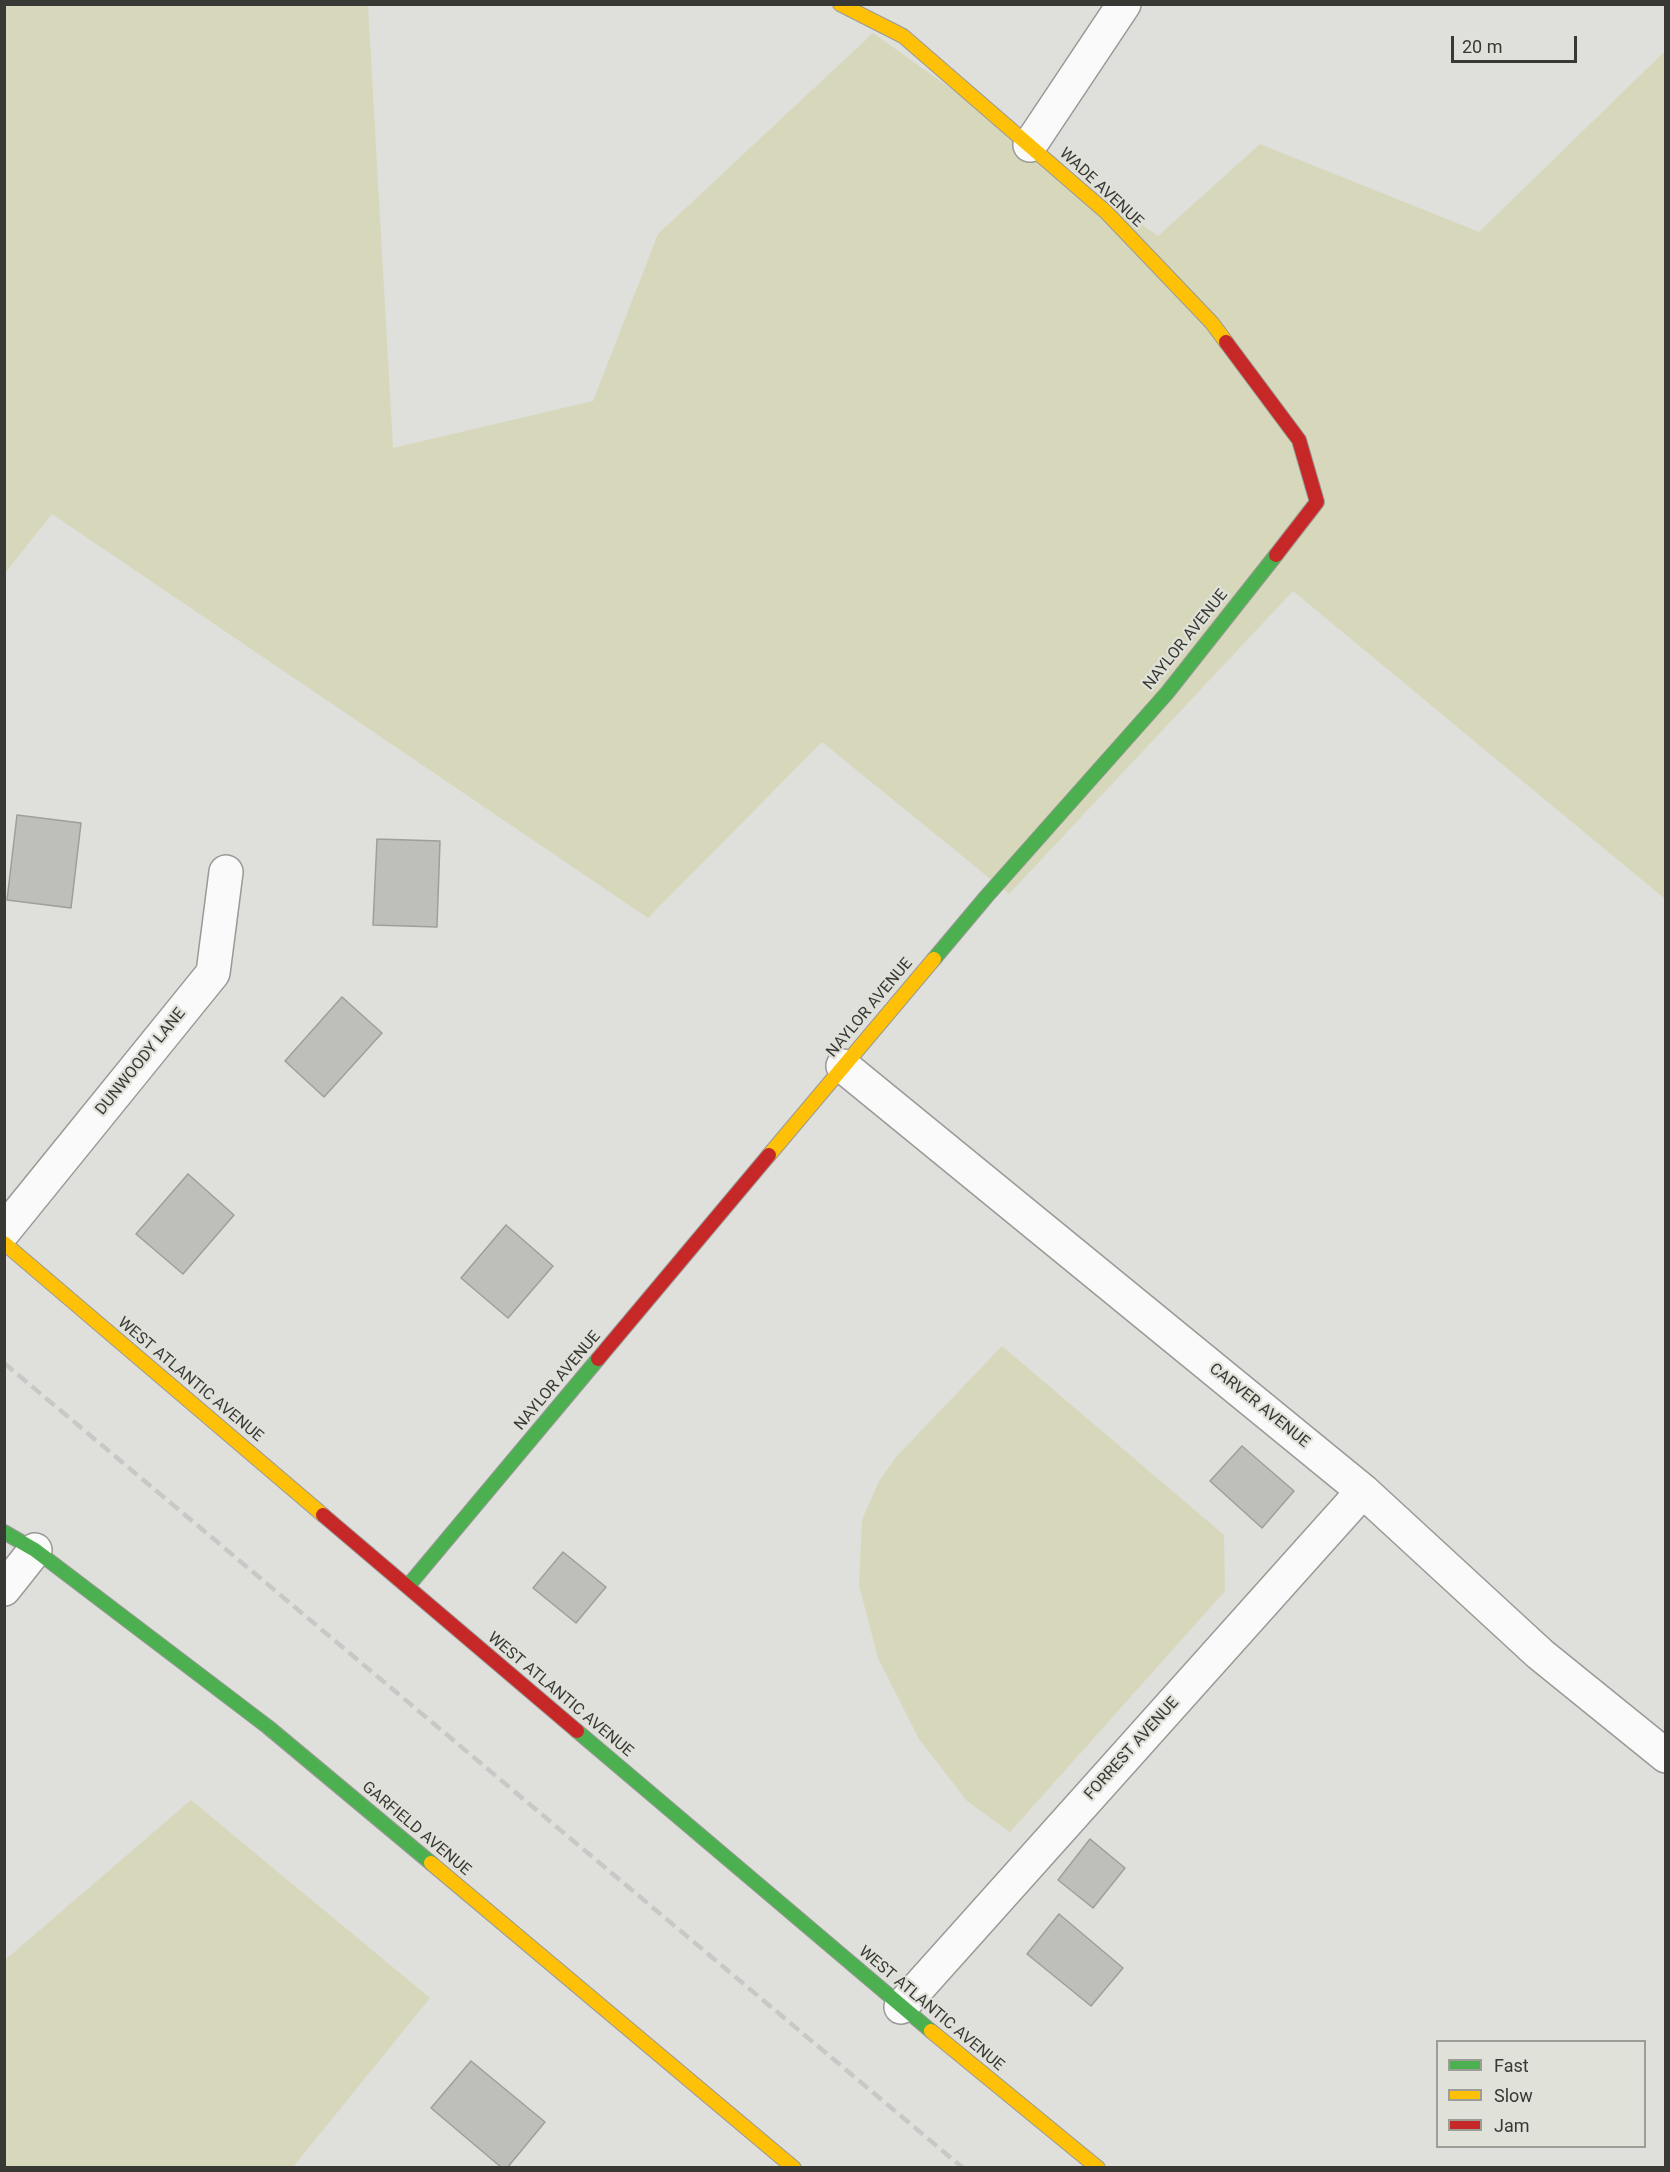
<!DOCTYPE html>
<html>
<head>
<meta charset="utf-8">
<style>
  body { margin:0 }
  #map { position:relative; width:1670px; height:2172px; overflow:hidden; background:#dfdfdb; font-family:Roboto,sans-serif }
  canvas { display:block }
  .frame { position:absolute; inset:0; border:6px solid #383835; pointer-events:none }
  .legend { position:absolute; left:1436px; top:2040px; width:210px; height:108px; box-sizing:border-box; background:#e0e1d9; border:2px solid #9d9d97; margin:0; padding:8px 10px; list-style:none; font-size:18px; color:#383835 }
  .legend li { display:flex; align-items:center; gap:12px; height:30px }
  .legend b { width:30px; border:2px solid #9d9d97 }
  .scale { position:absolute; left:1451px; top:36px; width:126px; height:27px; box-sizing:border-box; border:3px solid #383835; border-top:0; padding-left:8px; font-size:18px; line-height:21px; white-space:nowrap; color:#383835; -webkit-text-stroke:4px #e0e1d9; paint-order:stroke }
</style>
</head>
<body>
<div id="map">
<canvas width="1670" height="2172"></canvas>
<div class="frame"></div>
<ul class="legend">
<li><b style="height:8px;background:#4caf50"></b>Fast</li>
<li><b style="height:8px;background:#ffc107"></b>Slow</li>
<li><b style="height:8px;background:#c62828"></b>Jam</li>
</ul>
<div class="scale">20 m</div>
</div>
<script>
const g = document.querySelector('canvas').getContext('2d');
g.lineJoin = 'round';
function fillPath(path, color) { g.fillStyle = color; g.fill(path, 'evenodd'); }
const shape = rows => new Path2D(rows.map(r => 'M' + r).join(''));
function strokePath(path, color, width, dash) { g.strokeStyle = color; g.lineWidth = width; g.lineCap = dash ? 'butt' : 'round'; g.setLineDash(dash || []); g.stroke(path); }
function label(font, color, halo, rows, align = 'center') {
  g.font = font + ' Roboto,sans-serif'; g.lineWidth = 4.5; g.setLineDash([]); g.textBaseline = 'middle'; g.strokeStyle = halo; g.fillStyle = color; for (const [text, x, y, turn = 0] of rows) {
    g.save(); g.translate(x, y); g.rotate((+turn || 0) * Math.PI / 180); g.textAlign = isNaN(turn) ? turn : align; if (halo) g.strokeText(text, 0, 0); g.fillText(text, 0, 0); g.restore();
  }
}
const green = shape([
  [5,5,368,5,393,448,593,401,658,234,873,33,1158,236,1260,144,1479,232,1665,51,1665,899,1293,591,1009,894,822,742,648,918,52,514,5,573],
  [1002,1346,1224,1535,1225,1591,1010,1832,967,1801,919,1739,878,1658,859,1585,862,1520,879,1481,896,1457],
  [191,1800,430,1998,293,2167,5,2167,5,1960]
]);
const building = shape([
  [17,815,81,823,71,908,7,900,17,815],
  [377,839,440,841,437,927,373,925,377,839],
  [342,997,382,1033,324,1097,285,1061,342,997],
  [188,1174,234,1215,183,1274,136,1234,188,1174],
  [506,1225,553,1266,508,1318,461,1278,506,1225],
  [1242,1446,1294,1491,1262,1528,1210,1481,1242,1446],
  [563,1552,606,1587,576,1623,533,1588,563,1552],
  [1090,1839,1125,1868,1093,1908,1058,1880,1090,1839],
  [1059,1914,1123,1968,1091,2006,1027,1954,1059,1914],
  [471,2061,545,2122,507,2168,502,2168,431,2108,471,2061]
]);
const street = shape([
  [1030,145,1124,4],
  [843,1066,1363,1491,1540,1654,1666,1756],
  [4,1231,213,973,226,872],
  [4,1589,35,1550],
  [901,2007,1363,1491]
]);
const fast = shape([
  [934,959,986,897,1167,693,1276,555],
  [4,1532,35,1550,268,1727,431,1863],
  [408,1586,598,1359],
  [577,1731,931,2031]
]);
const slow = shape([
  [840,4,903,36,1106,212,1212,323,1226,342],
  [769,1155,934,959],
  [4,1243,323,1515],
  [431,1863,794,2168],
  [931,2031,1098,2168]
]);
const jam = shape([
  [1226,342,1299,440,1317,502,1276,555],
  [598,1359,769,1155],
  [323,1515,577,1731]
]);
const rail = shape([
  [4,1363,963,2168]
]);
const streetNames = [
  ["WADE AVENUE",1101,188,43],
  ["NAYLOR AVENUE",1186,640,-51],
  ["NAYLOR AVENUE",870,1008,-50],
  ["DUNWOODY LANE",141,1062,-51],
  ["WEST ATLANTIC AVENUE",190,1380,40],
  ["NAYLOR AVENUE",558,1381,-50],
  ["CARVER AVENUE",1259,1406,39],
  ["WEST ATLANTIC AVENUE",560,1695,40],
  ["FORREST AVENUE",1132,1749,-48],
  ["GARFIELD AVENUE",416,1829,40],
  ["WEST ATLANTIC AVENUE",931,2009,40]
];
fillPath(green, '#d7d8bb');
fillPath(building, '#bebebb');
strokePath(building, '#9e9e9b', 1.5);
strokePath(street, '#999996', 36);
strokePath(fast, '#999996', 16);
strokePath(slow, '#999996', 16);
strokePath(jam, '#999996', 16);
strokePath(street, '#fafafa', 33);
strokePath(fast, '#4caf50', 14);
strokePath(slow, '#ffc107', 14);
strokePath(jam, '#c62828', 14);
strokePath(rail, '#c8c8c7', 4.5, [12, 6]);
label('16px', '#383835', '#e0e1d9', streetNames);
</script>
</body>
</html>
